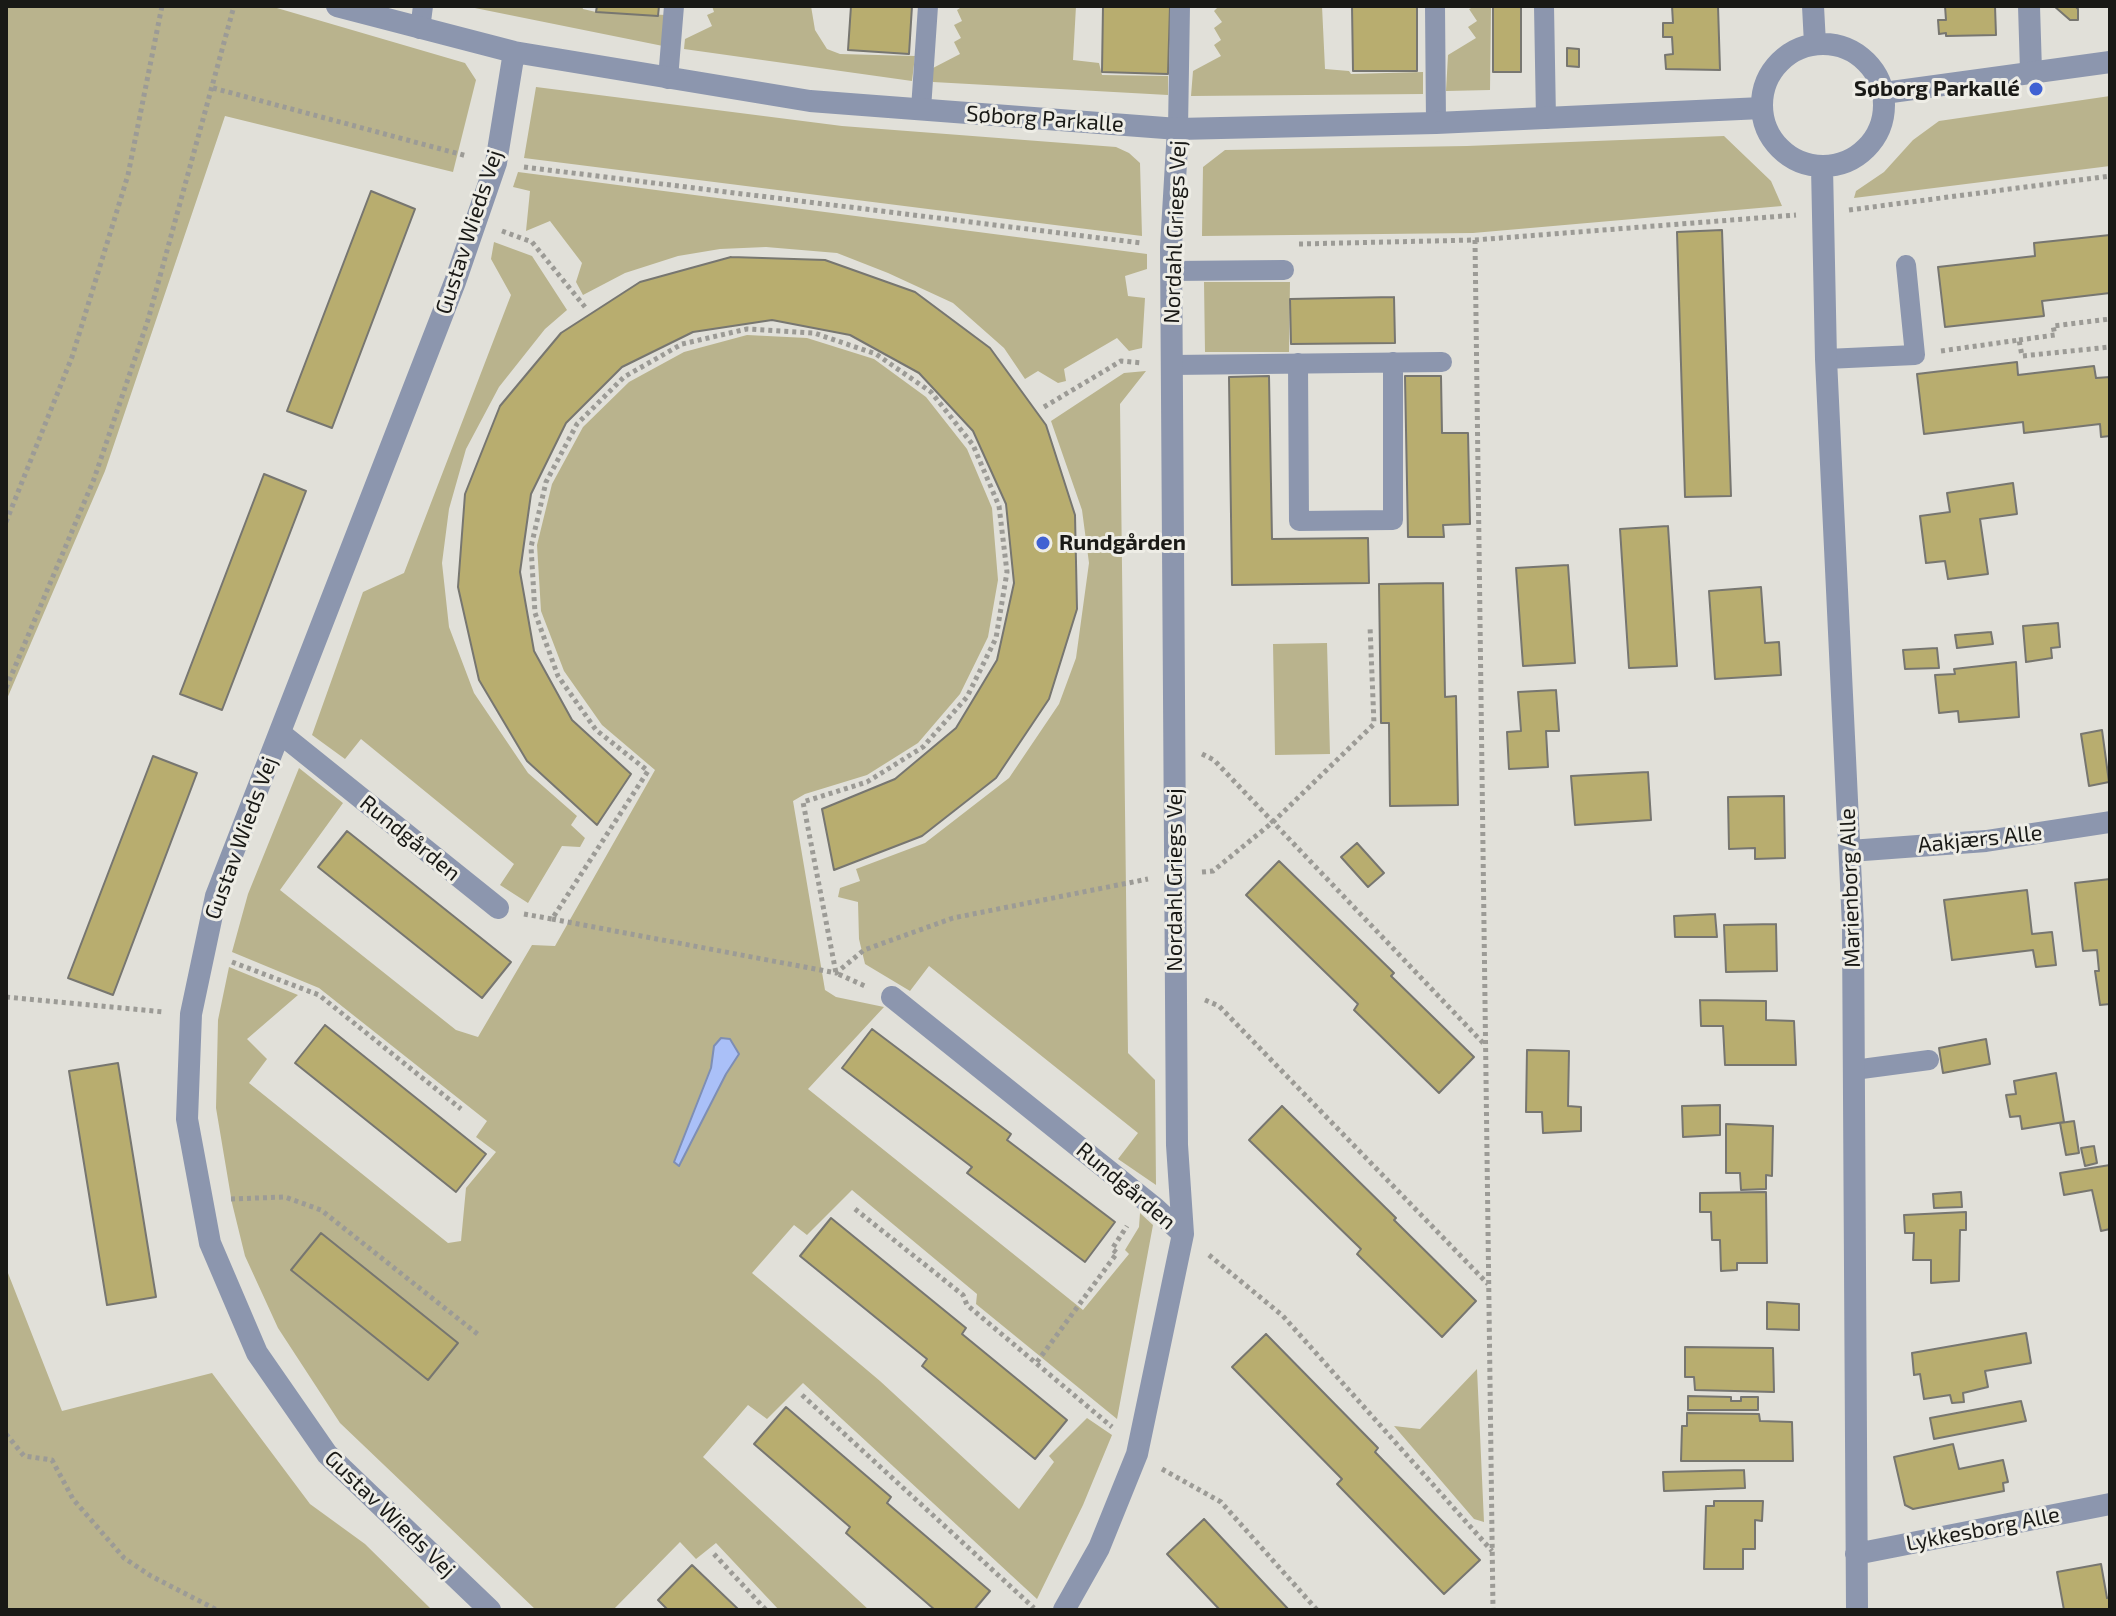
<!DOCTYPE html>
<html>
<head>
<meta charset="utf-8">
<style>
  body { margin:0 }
  #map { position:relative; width:2116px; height:1616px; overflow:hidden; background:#e1e0d9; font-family:"Exo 2",sans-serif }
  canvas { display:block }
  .frame { position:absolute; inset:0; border:8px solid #191916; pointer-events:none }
</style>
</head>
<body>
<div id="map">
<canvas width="2116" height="1616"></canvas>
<div class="frame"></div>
</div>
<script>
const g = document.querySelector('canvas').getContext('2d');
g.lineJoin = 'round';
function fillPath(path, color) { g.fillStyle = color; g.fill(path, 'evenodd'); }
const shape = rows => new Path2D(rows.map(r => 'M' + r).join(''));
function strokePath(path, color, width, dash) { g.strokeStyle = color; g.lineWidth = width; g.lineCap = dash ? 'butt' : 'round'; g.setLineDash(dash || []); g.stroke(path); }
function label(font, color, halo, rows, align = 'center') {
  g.font = font + ' "Exo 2",sans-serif'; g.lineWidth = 6; g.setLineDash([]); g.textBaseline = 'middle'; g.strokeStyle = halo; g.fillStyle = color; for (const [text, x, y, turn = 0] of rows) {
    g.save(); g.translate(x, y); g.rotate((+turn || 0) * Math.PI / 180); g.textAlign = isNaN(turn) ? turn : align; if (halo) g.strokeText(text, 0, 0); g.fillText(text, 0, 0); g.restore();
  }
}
const green = shape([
  [6,6,270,6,465,63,476,80,453,172,225,116,105,471,6,701],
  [465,6,582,6,583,9,596,12,666,15,663,46],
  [712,6,811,6,815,30,827,49,840,54,915,56,912,81,684,49,685,39,712,26,707,15,714,12],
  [963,6,1076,6,1073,60,1099,63,1102,75,1168,76,1168,95,933,82,933,68,960,54,954,42,961,38,954,25,962,21,957,10],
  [1219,6,1322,6,1325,69,1349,71,1351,74,1423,72,1423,94,1191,96,1193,71,1221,56,1214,45,1221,40,1214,28,1222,22,1214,11],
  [1476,6,1491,6,1490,90,1446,91,1448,55,1476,38,1468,27,1477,21,1469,9],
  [536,87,842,126,1116,147,1129,153,1140,163,1142,236,524,158],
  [2110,96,2110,166,1854,198,1856,191,1884,172,1913,140,1939,121],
  [1724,136,1771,181,1782,206,1473,233,1202,236,1203,167,1225,150,1467,146],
  [518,172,1147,254,1147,269,1125,276,1128,296,1145,298,1142,348,1129,351,1117,338,1064,369,1066,381,1058,383,1038,371,1025,379,1004,348,953,303,888,273,837,253,766,247,720,249,678,256,625,273,583,295,576,282,582,263,550,221,526,231,530,191,513,187],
  [494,242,532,256,567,310,545,329,499,387,466,449,449,509,442,563,449,627,474,693,528,773,577,816,571,825,585,838,580,847,562,846,528,903,500,885,514,864,361,739,345,759,312,735,363,592,404,573,511,295,491,259],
  [1204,282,1290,282,1289,352,1205,352],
  [747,335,807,338,874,359,926,397,967,449,992,508,998,580,988,637,960,694,918,743,867,775,805,794,793,801,825,990,836,997,884,1007,808,1089,1083,1310,1129,1254,1125,1250,1139,1227,1140,1213,1153,1225,1117,1419,976,1304,977,1294,852,1190,807,1235,794,1225,752,1273,880,1381,1019,1509,1054,1462,1049,1456,1087,1418,1112,1435,1083,1505,1037,1599,803,1383,767,1419,748,1405,703,1457,869,1610,779,1610,716,1543,696,1559,680,1542,613,1610,536,1610,340,1423,278,1328,245,1256,232,1203,216,1108,218,1020,229,967,298,995,247,1039,267,1059,249,1083,448,1243,461,1241,466,1188,496,1152,476,1137,487,1121,319,988,232,952,248,894,299,768,343,803,280,890,456,1030,478,1037,532,945,555,946,655,770,602,725,564,671,541,611,537,545,552,484,583,427,629,382,684,352],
  [1146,371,1120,404,1128,1053,1155,1080,1156,1185,1118,1159,1138,1133,929,966,910,991,865,964,859,939,858,902,838,897,840,888,860,881,856,869,925,843,1009,778,1059,704,1076,658,1089,563,1082,510,1051,421,1124,373],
  [1327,643,1330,754,1275,755,1273,644],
  [6,1268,62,1411,212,1373,310,1504,365,1544,432,1610,6,1610],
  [1477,1369,1484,1522,1474,1519,1394,1426,1420,1429]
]);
const water = shape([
  [721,1038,730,1039,739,1054,726,1074,679,1166,674,1162,711,1068,714,1046,721,1038]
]);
const building = shape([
  [597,6,659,6,658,16,596,12,597,6],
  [851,6,912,6,909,54,848,50,851,6],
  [1103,6,1170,6,1168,74,1102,72,1103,6],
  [1352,6,1417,6,1417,71,1353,71,1352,6],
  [1493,6,1521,6,1521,72,1493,72,1493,6],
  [1672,6,1718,6,1720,70,1666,69,1665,55,1673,54,1672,37,1663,37,1663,23,1673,23,1672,6],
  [1945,6,1995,6,1996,35,1946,36,1946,33,1939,34,1938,20,1946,20,1945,6],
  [2054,6,2075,6,2078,9,2078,20,2070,20,2054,6],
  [1567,48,1579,49,1579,67,1567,66,1567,48],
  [371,191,415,209,332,428,287,411,371,191],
  [1722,230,1731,496,1685,497,1677,232,1722,230],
  [2110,235,2110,293,2042,301,2044,316,1945,327,1938,267,2035,256,2034,243,2110,235],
  [731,257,825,260,915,292,990,348,1046,425,1075,515,1077,609,1049,699,996,778,922,836,834,870,822,809,895,779,956,728,997,660,1014,583,1006,504,973,431,919,373,850,335,772,320,693,332,622,367,566,423,531,494,520,572,534,651,572,720,631,774,597,825,527,761,479,680,458,587,465,494,500,406,561,333,640,282,731,257],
  [1394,297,1395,343,1291,344,1290,299,1394,297],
  [2017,362,2018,375,2094,366,2096,378,2110,377,2110,436,2101,437,2100,424,2024,433,2023,422,1924,434,1917,374,2017,362],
  [1269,376,1272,539,1368,538,1369,583,1232,585,1229,377,1269,376],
  [1405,376,1441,376,1442,433,1468,433,1470,524,1443,525,1444,537,1408,537,1405,376],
  [264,474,306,491,222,710,180,694,264,474],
  [2013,483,2017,514,1980,519,1988,574,1948,579,1945,561,1926,563,1920,516,1950,512,1947,493,2013,483],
  [1668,526,1677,666,1629,668,1620,529,1668,526],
  [1568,565,1575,663,1523,666,1516,568,1568,565],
  [1443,583,1445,697,1456,696,1458,805,1390,806,1389,723,1381,723,1379,584,1443,583],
  [1761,587,1765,643,1779,642,1781,675,1715,679,1709,591,1761,587],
  [2058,623,2060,647,2051,648,2052,658,2026,662,2023,626,2058,623],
  [1991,632,1993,644,1957,648,1955,635,1991,632],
  [1937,648,1939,668,1905,669,1903,650,1937,648],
  [2016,662,2019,717,1959,722,1958,711,1939,713,1935,675,1955,674,1954,669,2016,662],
  [1556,690,1559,731,1546,731,1548,767,1509,769,1507,732,1521,731,1518,692,1556,690],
  [2102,730,2109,782,2089,786,2081,734,2102,730],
  [153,756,197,773,113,995,68,978,153,756],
  [1648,772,1651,820,1575,825,1571,776,1648,772],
  [1784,796,1785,858,1755,859,1755,848,1729,849,1728,797,1784,796],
  [347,831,511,962,482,998,318,867,347,831],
  [1357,843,1384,873,1368,887,1341,857,1357,843],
  [1279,861,1394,973,1391,976,1474,1057,1439,1093,1354,1010,1358,1004,1246,895,1279,861],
  [2110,879,2110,1004,2100,1005,2095,971,2099,971,2097,950,2083,951,2075,883,2110,879],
  [2027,890,2032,934,2052,932,2056,965,2036,967,2033,950,1952,960,1944,900,2027,890],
  [1715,914,1717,937,1675,937,1674,916,1715,914],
  [1776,924,1777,971,1726,972,1724,925,1776,924],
  [1700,1000,1766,1001,1766,1020,1794,1021,1796,1065,1725,1065,1723,1026,1701,1026,1700,1000],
  [325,1025,486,1154,456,1192,295,1063,325,1025],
  [872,1029,1011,1134,1007,1140,1115,1222,1085,1262,967,1173,972,1167,842,1068,872,1029],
  [1986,1039,1990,1064,1943,1073,1939,1048,1986,1039],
  [1527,1050,1569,1051,1568,1106,1581,1107,1581,1131,1543,1133,1542,1112,1526,1112,1527,1050],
  [118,1063,156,1297,107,1305,69,1071,118,1063],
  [2056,1073,2064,1122,2022,1129,2020,1116,2010,1117,2006,1095,2016,1094,2014,1081,2056,1073],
  [1720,1105,1720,1135,1683,1137,1682,1106,1720,1105],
  [1282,1106,1396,1218,1394,1220,1476,1301,1442,1337,1357,1254,1361,1249,1249,1140,1282,1106],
  [2074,1121,2079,1153,2066,1155,2060,1123,2074,1121],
  [1726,1124,1773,1126,1772,1176,1766,1175,1766,1189,1741,1190,1740,1173,1726,1173,1726,1124],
  [2094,1146,2097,1163,2085,1166,2081,1148,2094,1146],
  [2110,1165,2110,1229,2101,1231,2092,1190,2064,1195,2060,1173,2110,1165],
  [1766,1192,1767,1263,1737,1263,1737,1270,1721,1271,1720,1240,1712,1240,1711,1212,1700,1212,1700,1193,1766,1192],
  [1961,1192,1962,1207,1934,1208,1933,1194,1961,1192],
  [1966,1212,1966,1230,1960,1230,1959,1281,1931,1283,1931,1260,1913,1260,1914,1233,1905,1233,1904,1215,1966,1212],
  [831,1218,966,1328,962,1334,1067,1420,1035,1459,922,1366,927,1359,800,1256,831,1218],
  [321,1233,458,1343,428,1380,291,1270,321,1233],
  [1767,1302,1799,1304,1799,1330,1767,1329,1767,1302],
  [2026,1333,2031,1363,1985,1371,1988,1387,1963,1393,1964,1402,1952,1403,1950,1395,1924,1399,1920,1374,1914,1375,1912,1353,2026,1333],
  [1266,1334,1378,1448,1375,1452,1480,1560,1444,1594,1337,1484,1342,1479,1232,1367,1266,1334],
  [1685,1347,1773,1348,1774,1392,1695,1390,1694,1377,1685,1377,1685,1347],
  [1688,1396,1731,1397,1731,1401,1741,1401,1741,1397,1758,1397,1758,1410,1688,1410,1688,1396],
  [2021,1401,2026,1421,1934,1439,1930,1418,2021,1401],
  [786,1407,891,1497,887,1503,990,1591,974,1610,935,1610,846,1533,850,1527,754,1444,786,1407],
  [1687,1413,1759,1414,1760,1421,1792,1422,1793,1461,1681,1461,1682,1426,1687,1426,1687,1413],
  [1953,1444,1959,1469,2003,1460,2008,1482,2003,1483,2004,1491,1913,1509,1905,1505,1894,1457,1953,1444],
  [1744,1470,1745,1488,1664,1491,1663,1472,1744,1470],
  [1714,1501,1763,1501,1762,1521,1755,1520,1755,1549,1743,1549,1743,1569,1704,1569,1706,1506,1714,1506,1714,1501],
  [1204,1519,1289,1610,1220,1610,1167,1554,1204,1519],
  [2101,1564,2107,1598,2110,1597,2110,1610,2064,1610,2057,1572,2101,1564],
  [692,1565,739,1610,668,1610,658,1600,692,1565]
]);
const path = shape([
  [213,88,467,156],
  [524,167,1141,243],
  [1849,210,2110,176],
  [502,231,532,242,585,307],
  [1475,240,1493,1610],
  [1299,244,1475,240,1796,215],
  [2019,340,2055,335,2053,326,2110,319],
  [1941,351,2019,340,2022,356,2110,347],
  [1044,407,1121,361,1142,363],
  [6,522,72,357,128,175,162,6],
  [6,688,94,479,148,320,234,6],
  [1202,754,1214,760,1485,1045],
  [1202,872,1213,871,1273,822,1374,724,1370,626],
  [524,914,552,919,648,771,596,730,558,676,535,613,531,547,546,482,577,424,624,377,682,344,747,329,814,333,876,354,931,392,973,445,999,506,1007,572,996,638,967,697,923,747,867,782,803,802,836,973,865,986],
  [552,919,836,973,864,950,953,918,1148,879],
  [232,962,319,995,461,1109],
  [6,997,164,1012],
  [1205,1000,1219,1006,1488,1284],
  [231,1199,285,1197,321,1210,480,1336],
  [855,1209,963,1295,967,1305,1112,1427],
  [1209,1255,1283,1316,1492,1551],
  [1037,1362,1117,1253,1112,1249,1127,1226],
  [802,1395,1034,1608],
  [6,1434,24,1456,52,1460,73,1499,124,1558,151,1576,217,1610],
  [1162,1469,1221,1502,1317,1610],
  [714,1554,766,1610]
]);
const service = shape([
  [1435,6,1436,123],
  [1544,6,1546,119],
  [420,29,423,6],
  [668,79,674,6],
  [921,109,928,6],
  [1178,129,1180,6],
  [1171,271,1284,270],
  [1826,359,1915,355,1906,265],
  [1298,363,1299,521,1393,520,1393,362],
  [1172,365,1442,362],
  [1854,1070,1929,1060]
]);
const minor = shape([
  [337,6,514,52,810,101,1178,129,1436,123,1762,108],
  [1813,6,1815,44],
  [2029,6,2031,71],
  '1762 105a61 61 0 1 1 122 0a61 61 0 1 1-122 0Z',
  [1822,167,1826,359,1853,926,1857,1610],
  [280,733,498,908],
  [1850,851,1986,841,2110,822],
  [892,997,1155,1208,1183,1234],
  [1856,1554,2110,1504],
  [490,1610,327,1454,257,1353,210,1243,187,1119,191,1014,216,896,455,282,496,163,514,52],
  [1064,1610,1099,1548,1137,1454,1183,1234,1177,1145,1171,247,1178,129]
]);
const tertiary = shape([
  [1884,93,2110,62]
]);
const markers = [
  [2036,89,8,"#3f61d3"],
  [1043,543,8,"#3f61d3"]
];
const poiNames = [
  ["Søborg Parkallé",2020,89],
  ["Rundgården",1059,543,"left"]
];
const streetNames = [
  ["Søborg Parkalle",1045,119,4],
  ["Gustav Wieds Vej",469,232,-72],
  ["Nordahl Griegs Vej",1175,232,-88],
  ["Gustav Wieds Vej",241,838,-70],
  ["Rundgården",410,838,39],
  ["Aakjærs Alle",1980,839,-6],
  ["Nordahl Griegs Vej",1175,880,-90],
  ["Marienborg Alle",1850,888,-92],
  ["Rundgården",1126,1186,40],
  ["Gustav Wieds Vej",390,1514,44],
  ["Lykkesborg Alle",1983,1529,-11]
];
fillPath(green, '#b9b38d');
fillPath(water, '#aac0f8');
strokePath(water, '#7e8eb4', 2);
fillPath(building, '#b8ad6f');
strokePath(building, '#777670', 2);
strokePath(path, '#9c9b96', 5, [4, 4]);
strokePath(service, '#8c96ae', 20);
strokePath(minor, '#8c96ae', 22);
strokePath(tertiary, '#8c96ae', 22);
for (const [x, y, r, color] of markers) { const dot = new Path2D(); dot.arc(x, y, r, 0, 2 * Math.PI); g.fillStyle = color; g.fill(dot); strokePath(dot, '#eeede6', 3); }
label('bold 22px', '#191916', '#eeede6', poiNames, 'right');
label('22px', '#191916', '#eeede6', streetNames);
</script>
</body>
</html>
